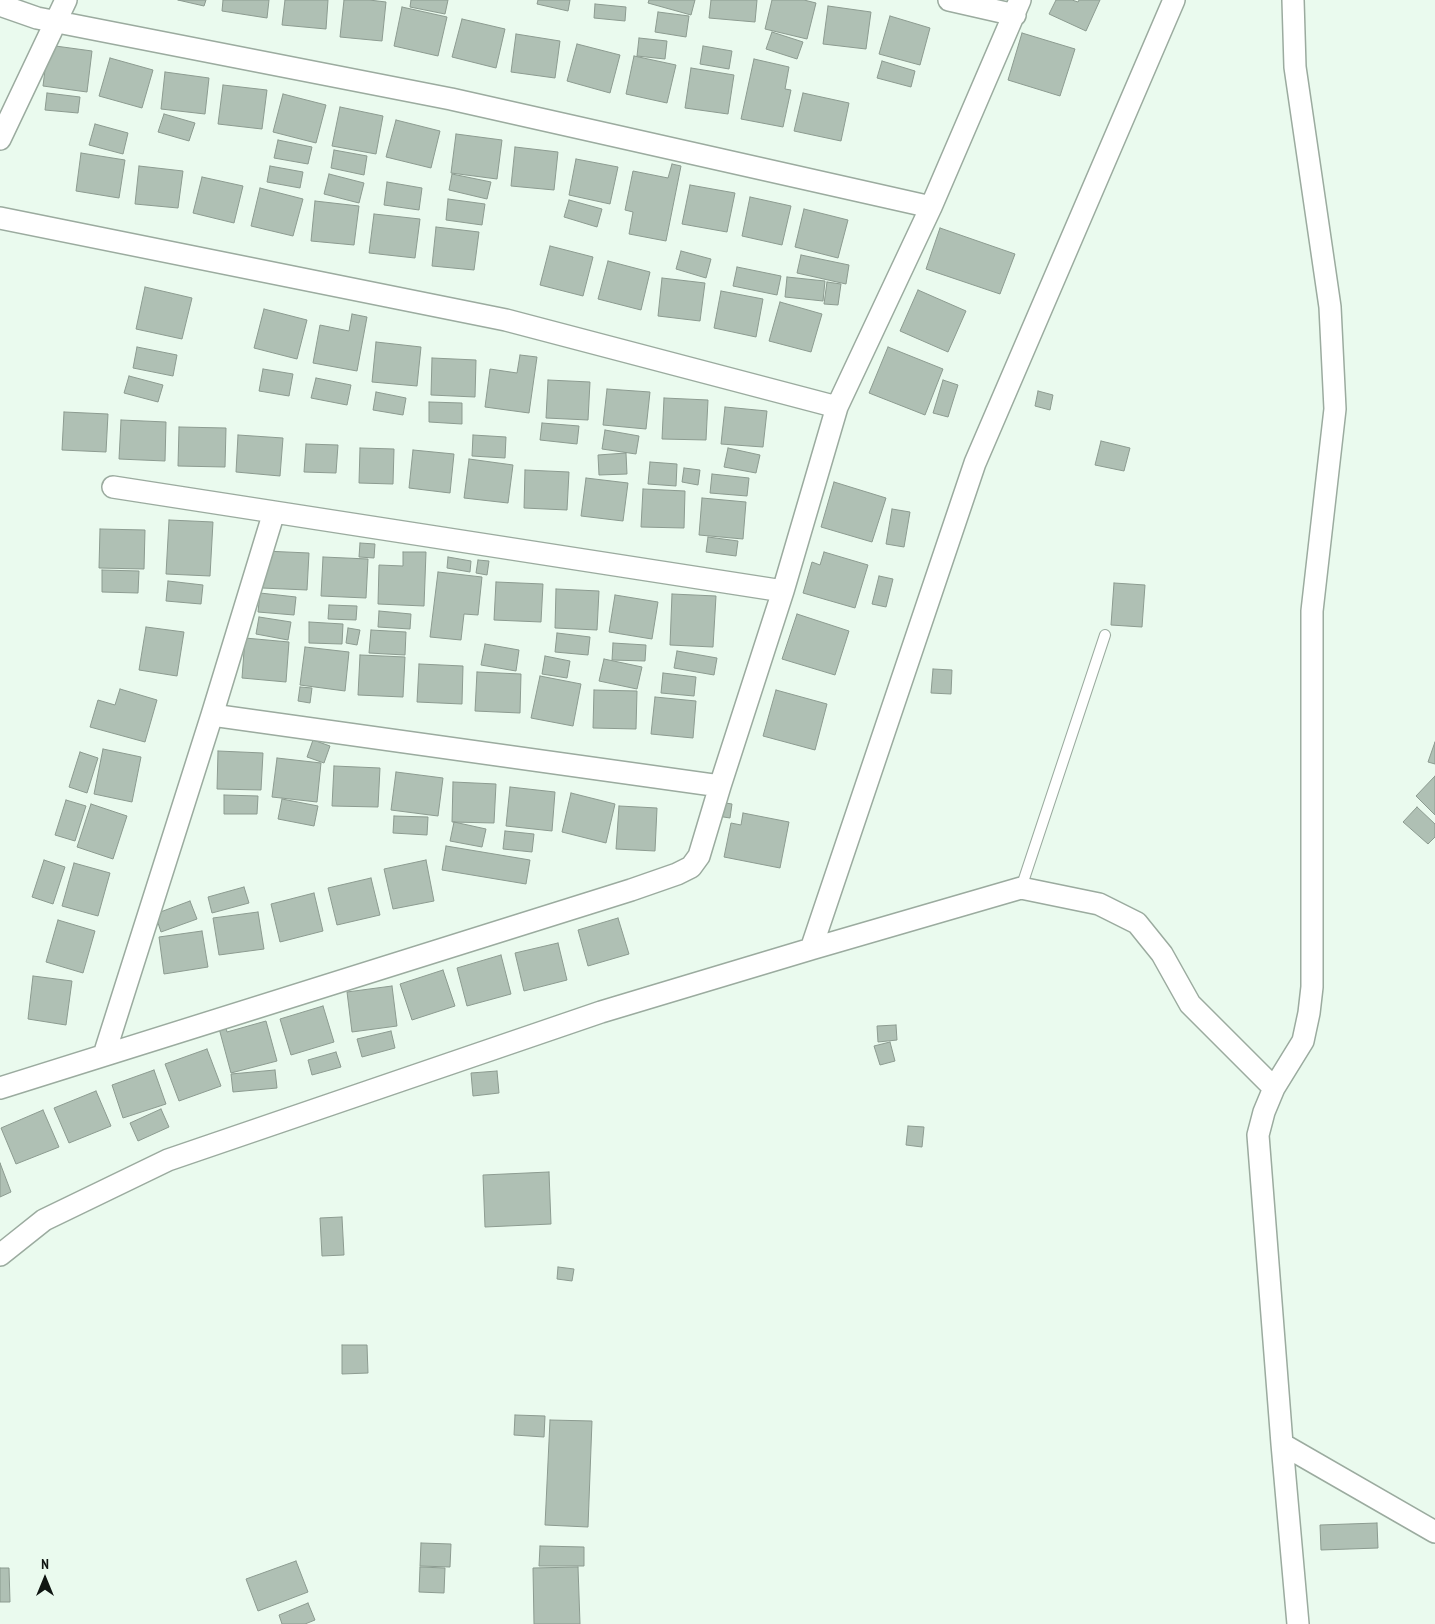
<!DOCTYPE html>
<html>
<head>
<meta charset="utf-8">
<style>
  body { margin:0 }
  #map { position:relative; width:1435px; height:1624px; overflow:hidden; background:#eafaee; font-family:"PT Sans Narrow",sans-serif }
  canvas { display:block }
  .north { position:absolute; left:20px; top:1554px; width:50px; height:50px; -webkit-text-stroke:4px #eafaee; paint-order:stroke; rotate:0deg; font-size:14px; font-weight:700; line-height:20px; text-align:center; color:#101612 }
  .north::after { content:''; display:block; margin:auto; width:18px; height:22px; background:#101612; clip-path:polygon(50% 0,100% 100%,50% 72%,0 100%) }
</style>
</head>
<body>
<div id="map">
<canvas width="1435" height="1624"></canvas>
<div class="north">N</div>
</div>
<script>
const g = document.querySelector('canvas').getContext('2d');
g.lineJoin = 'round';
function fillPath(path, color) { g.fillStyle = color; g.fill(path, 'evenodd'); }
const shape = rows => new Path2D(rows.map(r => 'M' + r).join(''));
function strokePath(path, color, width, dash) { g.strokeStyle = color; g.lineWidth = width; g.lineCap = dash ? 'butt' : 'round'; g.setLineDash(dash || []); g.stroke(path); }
const building = shape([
  [178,0,206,0,204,6,178,0],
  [223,0,269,0,267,18,222,11,223,0],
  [285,0,328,0,326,29,282,25,285,0],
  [344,0,369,0,386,2,382,41,340,37,344,0],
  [411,0,448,0,445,14,410,7,411,0],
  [538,0,570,0,568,11,537,4,538,0],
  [649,0,695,0,691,15,648,3,649,0],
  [711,0,757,0,755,22,709,18,711,0],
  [772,0,804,0,816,3,807,39,765,29,772,0],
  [1056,0,1072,0,1078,2,1079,0,1100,0,1086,31,1049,14,1056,0],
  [595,4,626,7,625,21,594,18,595,4],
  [828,6,871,12,866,49,823,44,828,6],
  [402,7,447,17,438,56,394,46,402,7],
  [658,12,689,16,686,37,655,32,658,12],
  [890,16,930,28,920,65,879,54,890,16],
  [462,19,505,29,496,68,452,57,462,19],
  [772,32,803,42,797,59,766,49,772,32],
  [1022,33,1075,49,1060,96,1008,80,1022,33],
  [516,34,560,41,555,78,511,72,516,34],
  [639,38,667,41,665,59,637,56,639,38],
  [577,44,620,55,610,93,567,81,577,44],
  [48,45,92,51,87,92,43,86,48,45],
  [703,46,732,51,729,69,700,64,703,46],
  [634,56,676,65,667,103,626,94,634,56],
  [110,58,153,70,142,108,99,96,110,58],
  [754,59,789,67,785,89,791,90,783,127,741,119,754,59],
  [882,61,915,71,911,87,877,78,882,61],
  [691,68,734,75,728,114,685,108,691,68],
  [165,72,209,78,205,114,161,109,165,72],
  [223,85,267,90,262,129,218,124,223,85],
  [47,93,80,97,78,113,45,110,47,93],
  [803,93,849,103,841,141,794,131,803,93],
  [283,94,326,105,316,143,273,132,283,94],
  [340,107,383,116,376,154,332,146,340,107],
  [164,114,195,123,189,141,158,132,164,114],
  [396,120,440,131,431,168,386,157,396,120],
  [95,124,128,133,123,154,89,145,95,124],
  [456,134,502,140,497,179,451,173,456,134],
  [278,140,312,147,308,164,274,158,278,140],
  [515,147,558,152,554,190,511,186,515,147],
  [334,150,367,156,364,175,331,168,334,150],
  [81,153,125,160,119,198,76,191,81,153],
  [576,159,618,167,610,204,569,195,576,159],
  [672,164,681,166,666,241,629,234,633,212,625,210,633,171,668,178,672,164],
  [139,166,183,171,178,208,135,204,139,166],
  [270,166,303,172,300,188,267,182,270,166],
  [329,174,364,183,359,203,324,194,329,174],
  [452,174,491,182,487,199,449,190,452,174],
  [202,177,243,186,234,223,193,213,202,177],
  [387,182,422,188,419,210,384,205,387,182],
  [690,185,735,193,727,232,682,224,690,185],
  [260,188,303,199,293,236,251,226,260,188],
  [750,197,791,206,782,245,742,236,750,197],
  [448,199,485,204,482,225,446,220,448,199],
  [569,200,602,209,597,227,564,217,569,200],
  [315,201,359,206,354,245,311,241,315,201],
  [804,209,848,220,838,258,795,247,804,209],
  [374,214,420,219,415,258,369,253,374,214],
  [436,227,479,232,474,270,432,266,436,227],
  [940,228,1015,254,1000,294,926,269,940,228],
  [550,246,593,257,583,296,540,285,550,246],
  [681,251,711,259,706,278,676,269,681,251],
  [801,255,849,265,846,284,797,273,801,255],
  [608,261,650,272,641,310,598,299,608,261],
  [737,267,781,276,777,295,733,286,737,267],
  [787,277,825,281,823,301,785,297,787,277],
  [662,278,705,283,700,321,658,316,662,278],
  [827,282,841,284,838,305,824,304,827,282],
  [145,287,192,298,182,339,136,329,145,287],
  [918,290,966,311,948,352,900,331,918,290],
  [721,291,763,299,756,337,714,328,721,291],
  [780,302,822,314,811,352,769,341,780,302],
  [264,309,307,320,297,359,254,348,264,309],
  [352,314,367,317,357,371,313,363,320,325,349,331,352,314],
  [376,342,421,347,417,386,372,382,376,342],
  [137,347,177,355,173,376,133,368,137,347],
  [888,347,943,369,925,415,869,393,888,347],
  [520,355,537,357,529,413,485,407,490,369,517,373,520,355],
  [432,358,476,360,475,397,431,395,432,358],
  [263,369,293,374,289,396,259,391,263,369],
  [129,376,163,385,158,402,124,393,129,376],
  [316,378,351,385,347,405,311,398,316,378],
  [548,380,590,382,588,420,546,418,548,380],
  [943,380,958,385,948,417,933,413,943,380],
  [607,389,650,392,646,429,603,425,607,389],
  [1038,391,1053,395,1050,410,1035,406,1038,391],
  [376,392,406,398,403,415,373,410,376,392],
  [664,398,708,400,706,440,662,439,664,398],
  [429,402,462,403,462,424,429,422,429,402],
  [725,407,767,411,763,447,721,444,725,407],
  [64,412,108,414,106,452,62,450,64,412],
  [121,420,166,422,165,461,119,459,121,420],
  [542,423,579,426,577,444,540,440,542,423],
  [179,427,226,428,225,467,178,466,179,427],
  [605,430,639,436,636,454,602,449,605,430],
  [238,435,283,438,280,476,236,472,238,435],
  [473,435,506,437,505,458,472,456,473,435],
  [1101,441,1130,448,1124,471,1095,465,1101,441],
  [306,444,338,445,336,473,304,472,306,444],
  [360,448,394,449,393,484,359,483,360,448],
  [728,448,760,455,756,473,724,467,728,448],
  [413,450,454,454,450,493,409,488,413,450],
  [626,453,627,474,599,475,598,455,626,453],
  [469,459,513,465,508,503,464,498,469,459],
  [650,462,677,464,676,486,648,484,650,462],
  [684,468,700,470,698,485,682,482,684,468],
  [525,470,569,472,567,510,524,508,525,470],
  [712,474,749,478,747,496,710,493,712,474],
  [586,478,628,483,623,521,581,516,586,478],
  [834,482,886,498,872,542,821,527,834,482],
  [643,489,685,491,684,528,641,527,643,489],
  [702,498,746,502,743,539,699,535,702,498],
  [892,509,910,512,904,547,886,544,892,509],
  [169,520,213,522,210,576,166,574,169,520],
  [100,529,145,530,144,569,99,568,100,529],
  [708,537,738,541,736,556,706,552,708,537],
  [360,543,375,544,374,558,359,557,360,543],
  [264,551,309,553,307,590,262,588,264,551],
  [403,552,426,552,424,606,378,604,379,565,403,566,403,552],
  [824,552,868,565,855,608,803,593,812,562,820,565,824,552],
  [323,557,368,559,366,598,321,596,323,557],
  [448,557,471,561,470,572,447,568,448,557],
  [478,560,489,561,487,575,476,573,478,560],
  [102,570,139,571,138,593,102,592,102,570],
  [438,572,482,577,478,615,464,614,461,640,430,637,438,572],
  [879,576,893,579,886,607,872,604,879,576],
  [168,581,203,585,201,604,166,601,168,581],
  [496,582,543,584,541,622,494,620,496,582],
  [1114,583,1145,585,1142,627,1111,625,1114,583],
  [556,589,599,591,597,630,555,628,556,589],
  [260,593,296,597,294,615,258,612,260,593],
  [672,594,716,596,713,647,670,645,672,594],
  [615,595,658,602,652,639,609,632,615,595],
  [329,605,357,606,356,620,328,619,329,605],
  [379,611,411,614,410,629,378,627,379,611],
  [797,614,849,631,835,675,782,659,797,614],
  [259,617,291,622,288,640,256,634,259,617],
  [309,622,343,624,342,644,309,643,309,622],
  [146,627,184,632,177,676,139,670,146,627],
  [348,628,360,630,357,645,346,643,348,628],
  [371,630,406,632,405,655,369,653,371,630],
  [557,633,590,637,588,655,555,652,557,633],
  [245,638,289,642,286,682,242,678,245,638],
  [613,643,646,645,645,661,612,660,613,643],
  [485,644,519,650,516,671,481,665,485,644],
  [305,647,349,652,345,691,300,685,305,647],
  [677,651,717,658,714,675,674,668,677,651],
  [360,655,405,657,403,697,358,695,360,655],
  [545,656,570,661,567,678,542,674,545,656],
  [604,659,642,667,637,689,599,681,604,659],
  [419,664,463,666,462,704,417,702,419,664],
  [933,669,952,670,951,694,931,693,933,669],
  [477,672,521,674,520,713,475,711,477,672],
  [663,673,696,677,694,696,661,693,663,673],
  [540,676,581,684,573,726,531,718,540,676],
  [300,687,312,688,310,703,298,701,300,687],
  [120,689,157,700,145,742,90,727,98,700,115,705,120,689],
  [594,690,637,691,636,729,593,728,594,690],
  [776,690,827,704,815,750,763,736,776,690],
  [655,697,696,701,693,738,651,734,655,697],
  [313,740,330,746,324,763,307,757,313,740],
  [1435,742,1435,764,1428,762,1435,742],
  [103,749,141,757,132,802,94,794,103,749],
  [218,751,263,753,261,790,217,789,218,751],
  [80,752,98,758,87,793,69,787,80,752],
  [277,758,321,763,317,802,272,797,277,758],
  [334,766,380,768,378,807,332,806,334,766],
  [396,772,443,778,438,816,391,810,396,772],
  [1435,776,1435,815,1416,796,1435,776],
  [453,782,496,784,494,823,452,822,453,782],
  [510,787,555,792,552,831,506,826,510,787],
  [571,793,615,804,606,843,562,832,571,793],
  [224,795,258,796,257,814,224,814,224,795],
  [282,799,318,806,314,826,278,819,282,799],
  [66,800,86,806,75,841,55,835,66,800],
  [719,802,732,804,730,818,717,816,719,802],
  [91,804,127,816,113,859,77,847,91,804],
  [619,806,657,808,655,851,616,849,619,806],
  [1417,807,1435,824,1435,837,1428,844,1403,822,1417,807],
  [743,813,789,822,780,868,724,857,731,823,741,825,743,813],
  [394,816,428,817,427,835,393,833,394,816],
  [454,822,486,829,482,847,450,841,454,822],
  [505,831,534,834,532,852,503,849,505,831],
  [446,846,530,860,526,884,442,870,446,846],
  [44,860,65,867,53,904,32,897,44,860],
  [426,860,434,901,393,909,384,869,426,860],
  [74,863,110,873,98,916,62,906,74,863],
  [371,878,380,915,337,925,328,888,371,878],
  [244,887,249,903,212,913,208,897,244,887],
  [314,893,323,931,280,942,271,904,314,893],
  [190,901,197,919,161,932,155,914,190,901],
  [258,912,264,949,219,955,213,918,258,912],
  [618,918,629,954,588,966,578,930,618,918],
  [58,920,95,931,83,973,46,962,58,920],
  [202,931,208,967,164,974,159,937,202,931],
  [558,943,567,980,524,991,515,953,558,943],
  [501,955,511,994,467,1006,457,968,501,955],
  [443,970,455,1006,412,1020,400,984,443,970],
  [33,976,72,981,66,1025,28,1019,33,976],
  [392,986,397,1026,352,1032,347,992,392,986],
  [323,1006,334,1042,291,1055,280,1019,323,1006],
  [224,1020,227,1032,266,1021,277,1061,231,1073,217,1021,224,1020],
  [896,1025,897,1040,878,1042,877,1026,896,1025],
  [391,1031,395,1048,362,1057,357,1039,391,1031],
  [890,1042,895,1061,880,1065,874,1046,890,1042],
  [207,1049,221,1086,179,1101,165,1064,207,1049],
  [336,1052,341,1067,312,1075,308,1060,336,1052],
  [154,1070,166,1104,123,1118,112,1085,154,1070],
  [275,1070,277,1088,233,1092,231,1074,275,1070],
  [497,1071,499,1093,473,1096,471,1073,497,1071],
  [96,1091,111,1126,69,1143,54,1108,96,1091],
  [161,1109,169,1127,138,1141,130,1123,161,1109],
  [43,1110,59,1147,16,1164,1,1128,43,1110],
  [908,1126,924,1127,922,1147,906,1145,908,1126],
  [0,1163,11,1192,0,1197,0,1163],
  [549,1172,551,1224,485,1227,483,1175,549,1172],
  [342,1217,344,1255,322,1256,320,1218,342,1217],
  [558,1267,574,1269,572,1281,557,1279,558,1267],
  [342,1345,367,1345,368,1373,342,1374,342,1345],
  [515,1415,545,1416,544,1437,514,1435,515,1415],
  [550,1420,592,1421,588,1527,545,1525,550,1420],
  [1377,1523,1378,1548,1321,1550,1320,1525,1377,1523],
  [421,1543,451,1544,450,1567,420,1566,421,1543],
  [540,1546,584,1547,584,1566,539,1566,540,1546],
  [296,1561,308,1592,258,1611,246,1579,296,1561],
  [420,1567,445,1568,444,1593,419,1592,420,1567],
  [578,1567,580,1624,534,1624,533,1568,578,1567],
  [0,1568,9,1568,10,1602,0,1602,0,1568],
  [308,1603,315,1620,305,1624,282,1624,279,1615,308,1603]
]);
const service = shape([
  [1021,888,1105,635]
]);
const minor = shape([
  [949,0,1015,15],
  [1293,0,1295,67,1330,307,1335,409,1312,611,1312,987,1309,1013,1303,1041,1274,1088,1264,1112,1258,1135,1282,1444,1298,1624],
  [0,5,37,18,451,99,931,207],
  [0,139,66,0],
  [0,218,506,320,837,407],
  [113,487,783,591],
  [212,715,720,786],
  [811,949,1021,888,1099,904,1137,923,1162,954,1190,1004,1274,1088],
  [104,1055,212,715,274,512],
  [0,1088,631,890,677,874,691,867,699,856,720,786,783,591,837,407,931,207,1020,0],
  [0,1255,44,1220,168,1160,601,1012,811,949,975,463,1174,0],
  [1282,1444,1435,1532]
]);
fillPath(building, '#afc0b4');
strokePath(building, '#8c9b90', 1);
strokePath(service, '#9bab9f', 12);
strokePath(minor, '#9bab9f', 24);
strokePath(service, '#fff', 10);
strokePath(minor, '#fff', 21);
</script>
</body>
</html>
